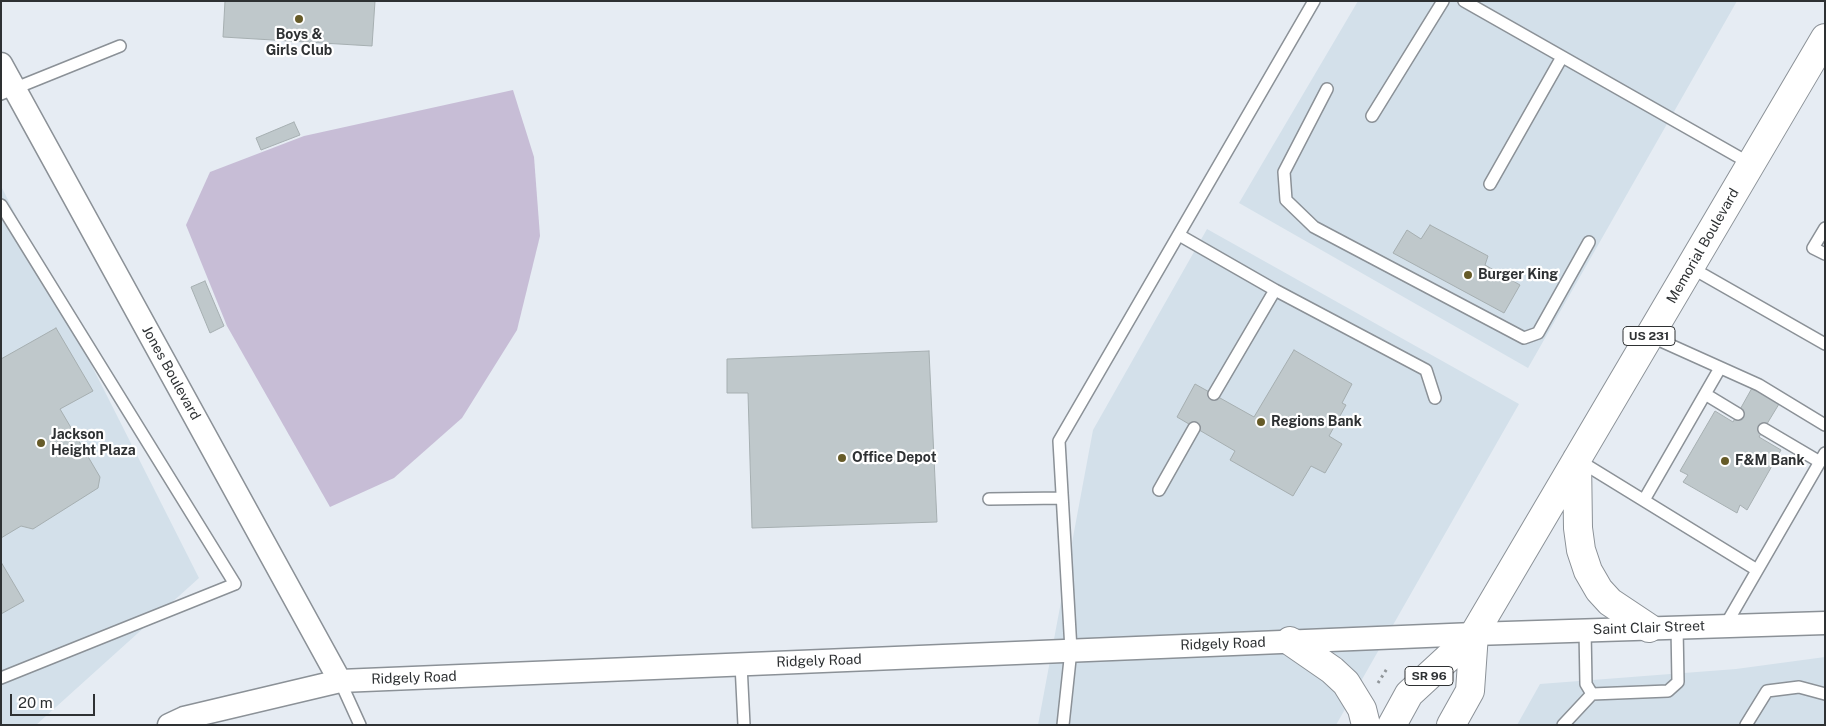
<!DOCTYPE html>
<html>
<head>
<meta charset="utf-8">
<style>
  body { margin:0 }
  #map { position:relative; width:1826px; height:726px; overflow:hidden; background:#e6ecf3; font-family:"Public Sans",sans-serif }
  canvas { display:block }
  .frame { position:absolute; inset:0; border:2px solid #2e3133; pointer-events:none }
  .scale { position:absolute; left:10px; top:694px; width:85px; height:22px; box-sizing:border-box; border:2px solid #2e3133; border-top:0; padding-left:6px; font-size:15px; line-height:18px; white-space:nowrap; color:#2e3133; -webkit-text-stroke:4px #fff; paint-order:stroke }
</style>
</head>
<body>
<div id="map">
<canvas width="1826" height="726"></canvas>
<div class="frame"></div>
<div class="scale">20 m</div>
</div>
<script>
const g = document.querySelector('canvas').getContext('2d');
g.lineJoin = 'round';
function fillPath(path, color) { g.fillStyle = color; g.fill(path, 'evenodd'); }
const shape = rows => new Path2D(rows.map(r => 'M' + r).join(''));
function strokePath(path, color, width, dash) { g.strokeStyle = color; g.lineWidth = width; g.lineCap = dash ? 'butt' : 'round'; g.setLineDash(dash || []); g.stroke(path); }
function label(font, color, halo, rows, align = 'center') {
  g.font = font + ' "Public Sans",sans-serif'; g.lineWidth = 4.5; g.setLineDash([]); g.textBaseline = 'middle'; g.strokeStyle = halo; g.fillStyle = color; for (const [text, x, y, turn = 0] of rows) {
    g.save(); g.translate(x, y); g.rotate((+turn || 0) * Math.PI / 180); g.textAlign = isNaN(turn) ? turn : align; if (halo) g.strokeText(text, 0, 0); g.fillText(text, 0, 0); g.restore();
  }
}
const built = shape([
  [1358,1,1737,1,1528,368,1239,203],
  [1,186,199,578,36,725,1,725],
  [1207,229,1519,404,1336,725,1038,725,1093,430],
  [1825,657,1825,725,1517,725,1540,684,1736,669]
]);
const green = shape([
  [513,90,534,157,540,236,517,330,462,418,394,478,330,507,227,326,186,225,210,172,304,136]
]);
const building = shape([
  [225,1,375,1,372,46,223,37,225,1],
  [294,122,300,135,261,150,256,138,294,122],
  [1430,225,1488,256,1485,265,1520,285,1504,313,1393,253,1407,230,1421,239,1430,225],
  [205,281,224,326,210,333,191,287,205,281],
  [56,328,93,391,60,409,100,477,98,488,33,529,21,526,1,538,1,359,56,328],
  [1294,350,1352,384,1342,403,1346,405,1329,436,1342,444,1325,473,1311,466,1293,496,1230,460,1235,451,1177,417,1195,384,1254,417,1294,350],
  [929,351,937,522,752,528,748,393,727,393,727,359,929,351],
  [1752,388,1779,404,1759,437,1781,450,1747,510,1740,505,1737,513,1683,482,1688,475,1680,471,1715,411,1733,422,1752,388],
  [1,562,24,601,1,614,1,562]
]);
const path = shape([
  [1378,683,1388,667]
]);
const lane = shape([
  [1464,1,1751,164],
  [1327,89,1284,172,1286,200,1314,227,1524,338,1538,333,1589,242],
  [1,94,120,46],
  [1372,116,1443,1],
  [1490,184,1562,57],
  [1,205,235,584,1,678],
  [1825,228,1813,248,1825,254],
  [1179,235,1275,290,1426,370,1435,398],
  [1690,267,1825,344],
  [1650,336,1759,385,1825,425],
  [1214,394,1275,290],
  [1705,394,1738,414],
  [1764,429,1820,462],
  [1578,460,1757,570],
  [1159,490,1194,428],
  [989,499,1062,498],
  [1644,500,1720,368],
  [1725,626,1825,453],
  [1585,630,1586,684,1592,694,1668,691,1678,682,1677,627],
  [741,664,744,725],
  [340,681,360,725],
  [1063,725,1071,650,1059,441,1314,1],
  [1563,725,1592,694],
  [1746,725,1767,691,1799,687,1825,694]
]);
const street = shape([
  [1,64,340,681],
  [169,725,184,718,340,681,1474,634,1825,623]
]);
const primary = shape([
  [1577,459,1578,528,1581,550,1588,571,1599,590,1610,602,1649,628],
  [1290,641,1332,670,1346,683,1362,709,1366,725],
  [1392,725,1409,694,1474,634,1825,38],
  [1451,725,1470,691,1474,634]
]);
const markers = [
  [299,19,5,"#665b28"],
  [1468,275,5,"#665b28"],
  [1261,422,5,"#665b28"],
  [41,443,5,"#665b28"],
  [842,458,5,"#665b28"],
  [1725,461,5,"#665b28"]
];
const shields = [
  [1649,336,52],
  [1429,676,48]
];
const shieldNames = [
  ["US 231",1649,336],
  ["SR 96",1429,676]
];
const poiNames = [
  ["Boys &",299,35,"center"],
  ["Girls Club",299,51,"center"],
  ["Burger King",1478,275],
  ["Regions Bank",1271,422],
  ["Jackson",51,435],
  ["Height Plaza",51,451],
  ["Office Depot",852,458],
  ["F&M Bank",1735,461]
];
const streetNames = [
  ["Memorial Boulevard",1703,246,-60],
  ["Jones Boulevard",171,373,61],
  ["Saint Clair Street",1649,628,-2],
  ["Ridgely Road",1223,644,-2],
  ["Ridgely Road",819,661,-2],
  ["Ridgely Road",414,678,-2]
];
fillPath(built, '#d3e0ea');
fillPath(green, '#c7bdd6');
fillPath(building, '#bfc8cb');
strokePath(building, '#a6afb1', 1);
strokePath(lane, '#8b9197', 14);
strokePath(street, '#8b9197', 25);
strokePath(primary, '#8b9197', 30);
strokePath(path, '#91969a', 3, [2.5, 4]);
strokePath(lane, '#fff', 11);
strokePath(street, '#fff', 22);
strokePath(primary, '#fff', 28);
for (const [x, y, r, color] of markers) { const dot = new Path2D(); dot.arc(x, y, r, 0, 2 * Math.PI); g.fillStyle = color; g.fill(dot); strokePath(dot, '#fff', 2); }
for (const [x, y, w] of shields) { const box = new Path2D(); box.roundRect(x - w / 2, y - 9.5, w, 19, 4); g.fillStyle = '#fff'; g.fill(box); strokePath(box, '#2e3133', 1); }
label('bold 12px', '#2e3133', null, shieldNames);
label('bold 14px', '#2e3133', '#fff', poiNames, 'left');
label('14px', '#2e3133', '#fff', streetNames);
</script>
</body>
</html>
